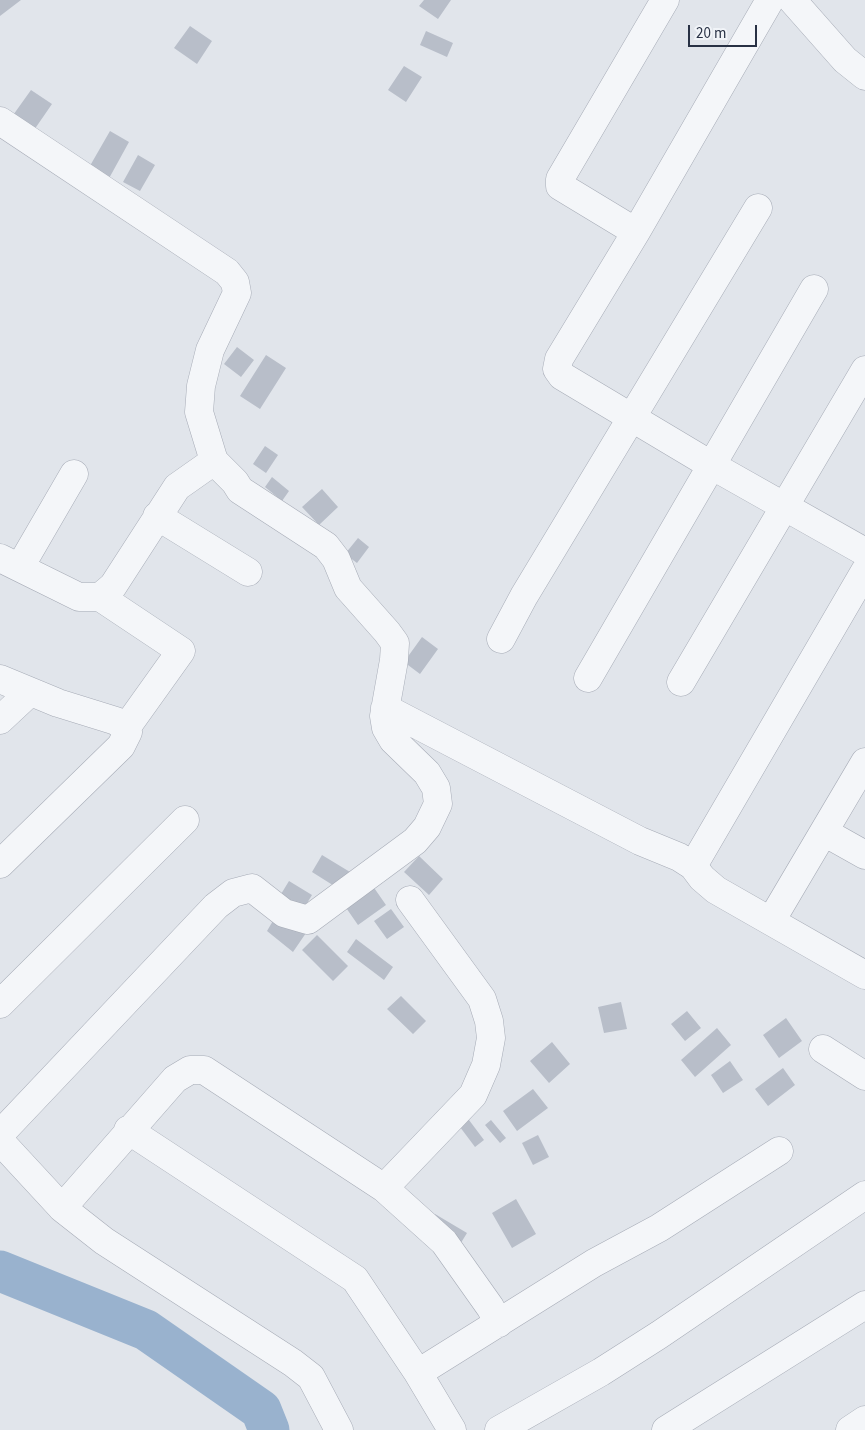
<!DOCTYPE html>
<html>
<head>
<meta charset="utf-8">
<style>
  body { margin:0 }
  #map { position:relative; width:865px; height:1430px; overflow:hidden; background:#e1e5eb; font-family:"Source Sans 3",sans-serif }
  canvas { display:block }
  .scale { position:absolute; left:688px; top:25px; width:69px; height:22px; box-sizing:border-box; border:2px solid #283144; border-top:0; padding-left:6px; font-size:15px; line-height:18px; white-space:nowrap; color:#283144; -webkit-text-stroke:4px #f1f4f8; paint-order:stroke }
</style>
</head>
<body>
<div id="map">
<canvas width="865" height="1430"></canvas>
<div class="scale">20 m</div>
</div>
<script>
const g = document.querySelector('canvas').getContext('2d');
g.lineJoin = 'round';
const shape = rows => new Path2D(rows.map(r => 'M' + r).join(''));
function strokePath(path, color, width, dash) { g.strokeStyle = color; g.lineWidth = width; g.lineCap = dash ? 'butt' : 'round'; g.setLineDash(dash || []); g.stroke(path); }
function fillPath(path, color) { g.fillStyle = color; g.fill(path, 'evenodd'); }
const river = shape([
  [0,1271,146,1330,261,1410,269,1430]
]);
const building = shape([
  [0,0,21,0,0,16],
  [424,0,451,0,438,19,419,6],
  [190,26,212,41,197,64,174,48],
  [426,31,453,43,447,57,420,45],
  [404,66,422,77,406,102,388,90],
  [31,90,52,104,32,133,11,118],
  [110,131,129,142,107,182,87,171],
  [138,155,155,165,140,191,123,182],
  [237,347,254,360,241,377,224,364],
  [266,355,286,368,260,409,240,396],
  [265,446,278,455,266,473,253,464],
  [272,477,289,491,282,501,265,487],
  [322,489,338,507,319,525,302,507],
  [358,538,369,547,357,563,345,554],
  [422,637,438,649,420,674,404,662],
  [322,855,350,872,339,889,312,872],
  [419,856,443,879,429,895,404,872],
  [289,881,312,895,301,913,278,899],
  [370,882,386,905,358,925,342,902],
  [391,909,404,927,387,939,374,921],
  [277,914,306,933,293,952,267,931],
  [317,935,348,966,333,981,302,950],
  [356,939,393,967,384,980,347,952],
  [401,996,426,1021,413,1034,387,1009],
  [621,1002,627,1029,604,1033,598,1007],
  [687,1011,701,1028,685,1041,671,1024],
  [786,1018,802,1041,779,1058,763,1035],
  [717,1028,731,1045,695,1077,681,1060],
  [552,1042,570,1064,549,1083,530,1061],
  [730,1061,743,1080,723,1093,711,1075],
  [783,1068,795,1085,768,1106,755,1089],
  [533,1089,548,1108,517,1131,503,1111],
  [463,1112,484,1140,475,1147,454,1119],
  [491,1120,506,1138,500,1143,485,1125],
  [538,1135,549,1157,533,1165,522,1143],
  [516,1199,536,1234,512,1248,492,1213],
  [435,1214,467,1233,459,1246,428,1227]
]);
const minor = shape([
  [770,0,636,232,559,359,557,369,562,376,711,465,865,552],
  [792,0,845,60,865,76],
  [0,121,227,272,235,282,237,293,210,350,201,386,199,412,214,461,235,482,240,490,326,546,336,559,348,588,387,632,395,643,394,660,384,716,386,728,393,740,427,773,436,788,438,804,427,827,415,841,308,920,284,913,252,888,233,893,216,906,0,1134],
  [636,232,560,186,560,179,665,0],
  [157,516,248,572],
  [0,558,79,597,100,597,113,586,177,487,214,461],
  [20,567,74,474],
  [865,571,693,866,702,878,716,890,865,975],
  [100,597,181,651,126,728],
  [501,639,524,596,758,208],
  [588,678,814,289],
  [0,679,58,703,116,721,126,728,128,732,121,746,0,864],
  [681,682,865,370],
  [385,708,640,841,679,857,693,866],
  [0,720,30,692],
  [824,832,865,855],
  [771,921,865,762],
  [0,1004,185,820],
  [823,1049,865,1076],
  [128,1130,355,1279,418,1373,452,1430],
  [0,1141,62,1208,104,1241,293,1363,311,1377,339,1430],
  [384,1188,473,1095,486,1065,491,1038,489,1021,482,999,410,900],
  [62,1208,175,1079,190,1070,204,1070,384,1188,444,1242,490,1307,499,1323],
  [418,1373,594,1263,659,1228,779,1151],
  [499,1430,601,1372,659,1335,865,1195],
  [666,1430,865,1305],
  [850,1430,865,1420]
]);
strokePath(river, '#99b2ce', 41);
fillPath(building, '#b8bec9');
strokePath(minor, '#a6abb6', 29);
strokePath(minor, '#f4f6f9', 28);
</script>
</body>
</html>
